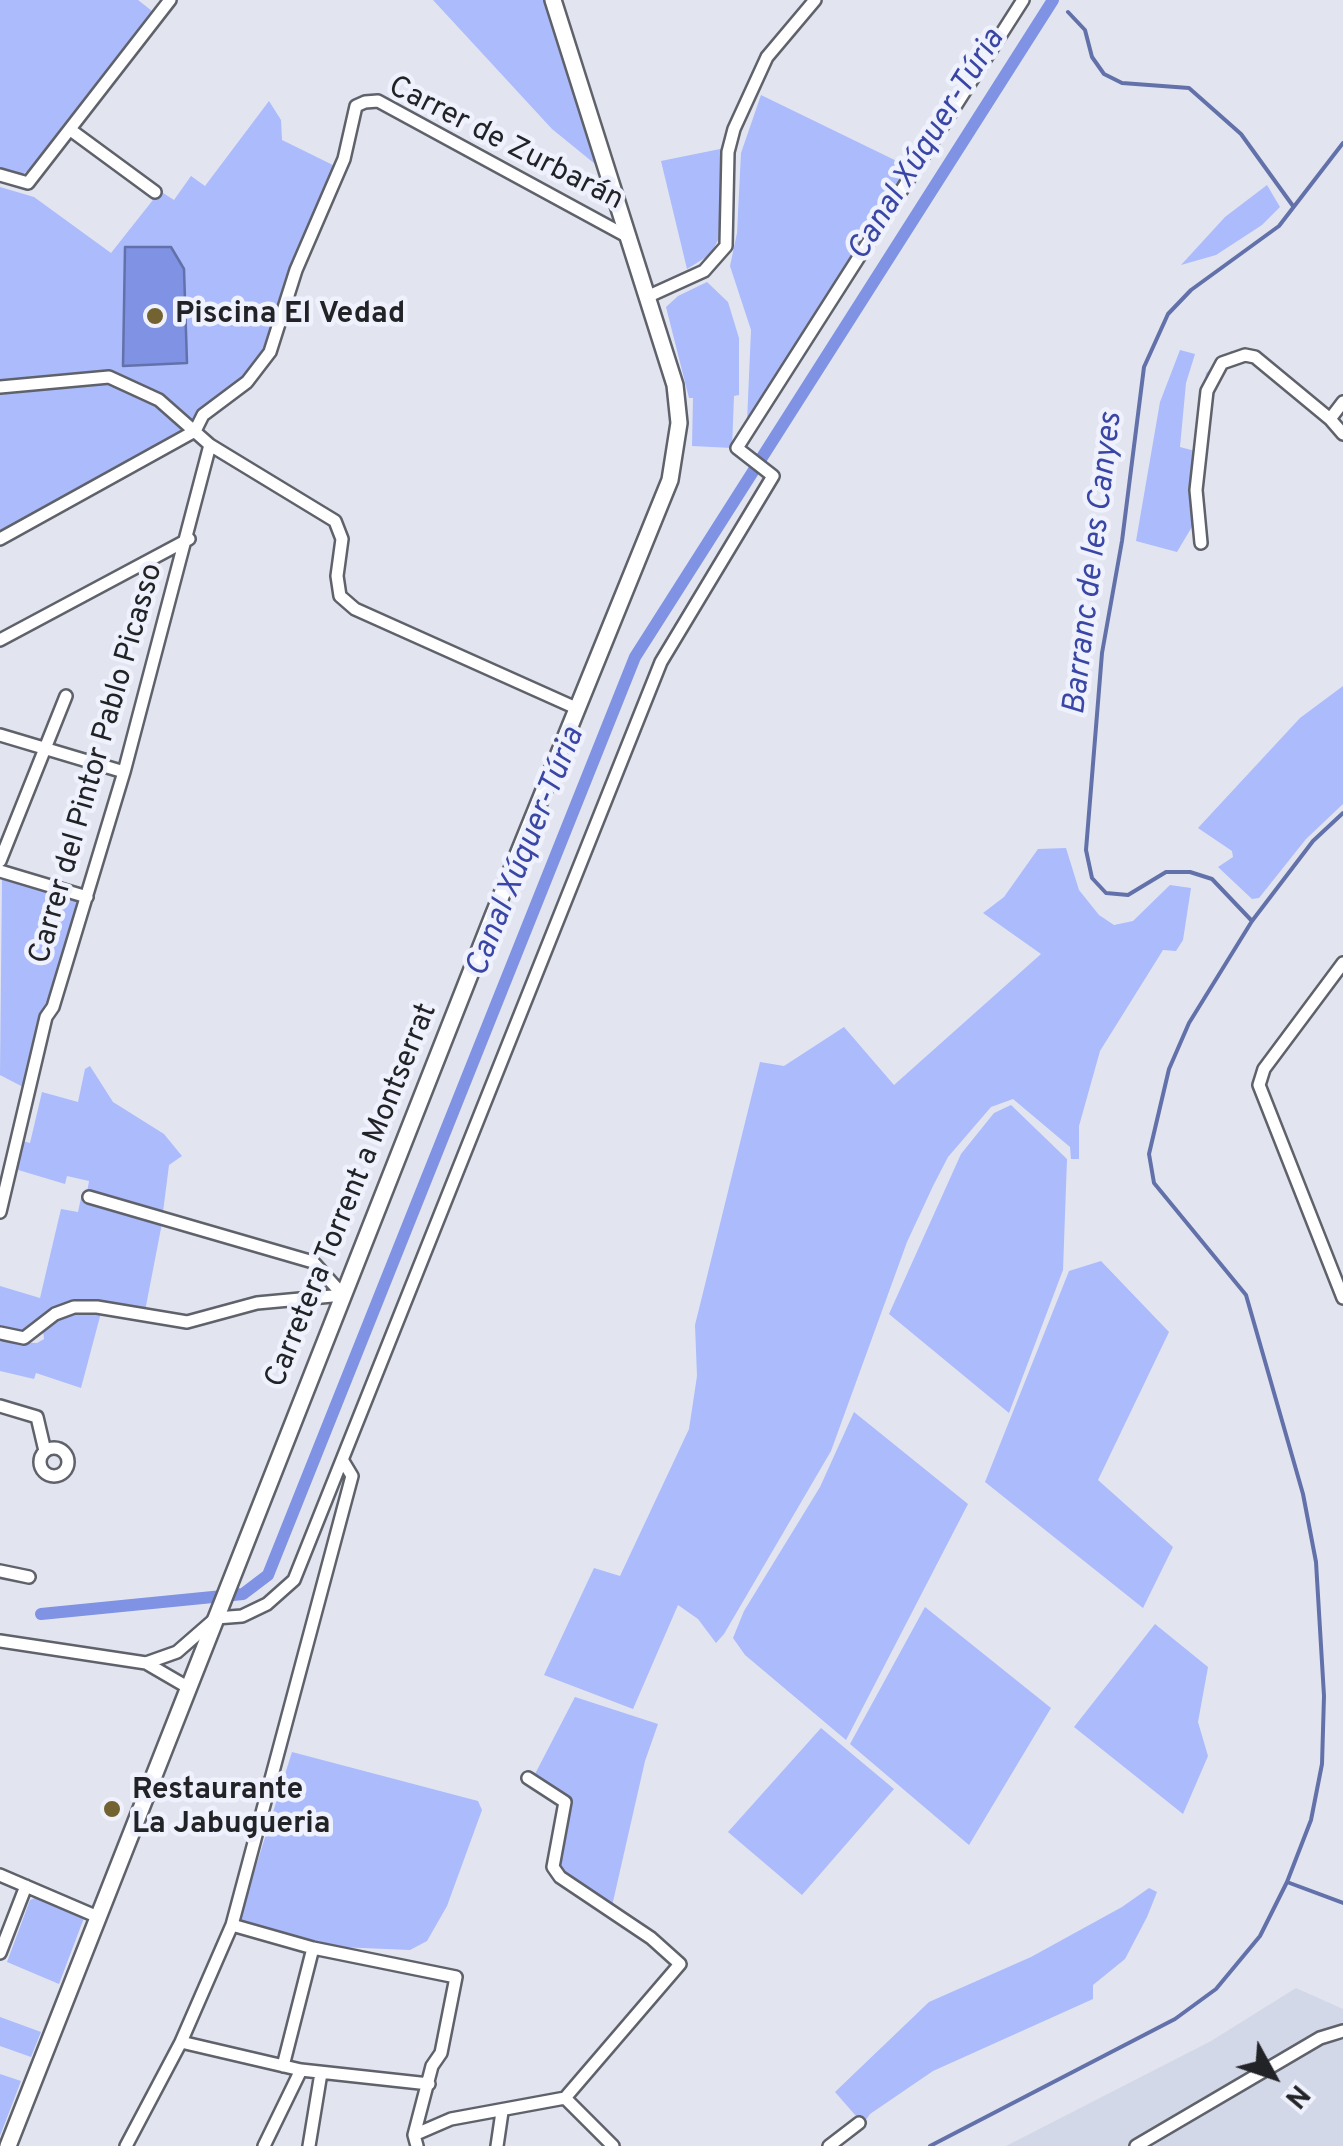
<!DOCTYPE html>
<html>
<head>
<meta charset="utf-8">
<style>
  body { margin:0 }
  #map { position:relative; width:1343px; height:2146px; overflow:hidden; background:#e2e5ef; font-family:Overpass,sans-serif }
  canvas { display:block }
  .north { position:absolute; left:1223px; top:2026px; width:100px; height:100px; -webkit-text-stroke:8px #eff2fc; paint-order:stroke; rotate:130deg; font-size:28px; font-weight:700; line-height:40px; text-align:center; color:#222327 }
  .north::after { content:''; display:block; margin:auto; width:35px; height:45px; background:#222327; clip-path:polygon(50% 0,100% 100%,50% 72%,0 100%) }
</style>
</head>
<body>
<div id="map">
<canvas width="1343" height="2146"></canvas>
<div class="north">N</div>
</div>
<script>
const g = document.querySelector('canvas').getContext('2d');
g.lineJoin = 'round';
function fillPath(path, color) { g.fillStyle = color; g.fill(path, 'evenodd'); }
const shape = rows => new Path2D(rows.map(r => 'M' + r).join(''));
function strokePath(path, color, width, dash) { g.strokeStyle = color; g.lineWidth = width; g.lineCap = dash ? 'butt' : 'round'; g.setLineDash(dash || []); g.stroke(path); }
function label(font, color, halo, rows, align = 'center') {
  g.font = font + ' Overpass,sans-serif'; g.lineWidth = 9; g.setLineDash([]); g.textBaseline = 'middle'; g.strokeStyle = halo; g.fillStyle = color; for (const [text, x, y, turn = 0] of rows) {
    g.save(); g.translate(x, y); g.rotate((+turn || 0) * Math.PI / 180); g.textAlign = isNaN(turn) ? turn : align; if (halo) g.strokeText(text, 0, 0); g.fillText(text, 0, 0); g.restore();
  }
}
const built = shape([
  [1296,1988,1343,2009,1343,2146,1006,2146,1211,2041]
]);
const green = shape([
  [0,0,138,0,152,11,33,169,22,174,0,168],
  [433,0,544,0,600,168,552,129],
  [761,95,909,167,747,422,751,330,730,266,737,233,741,153],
  [269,101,281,120,282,140,339,168,270,352,195,431,0,542,0,187,34,197,111,253,160,191,174,200,191,176,205,186],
  [725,148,720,236,711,254,687,269,661,161],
  [1267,185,1280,207,1262,225,1216,255,1181,265,1225,217],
  [707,282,728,302,739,338,739,395,734,396,732,448,692,446,693,398,689,398,666,307,678,296],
  [1180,350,1195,354,1186,383,1180,447,1195,451,1206,373,1231,351,1242,351,1247,361,1232,362,1219,375,1198,461,1193,525,1177,552,1136,541,1160,402],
  [1343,686,1343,804,1306,839,1259,898,1252,899,1218,867,1233,857,1232,851,1198,828,1300,718],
  [1066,848,1079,890,1099,915,1114,925,1133,921,1170,885,1191,888,1183,940,1176,951,1163,950,1100,1051,1079,1126,1079,1159,1071,1159,1070,1147,1013,1099,991,1107,948,1157,933,1186,907,1242,831,1451,724,1634,716,1643,698,1619,678,1605,633,1709,544,1675,594,1568,620,1576,689,1429,697,1376,695,1325,760,1062,784,1066,844,1027,894,1085,1041,954,983,913,1004,897,1038,849],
  [2,877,82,900,25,1088,0,1075],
  [90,1066,113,1102,164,1134,182,1156,169,1165,163,1212,87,1193,89,1181,67,1176,65,1184,15,1169,22,1141,30,1143,42,1092,78,1102,85,1069],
  [1011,1105,1067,1159,1063,1270,1009,1413,889,1314,961,1154,994,1113],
  [81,1198,163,1218,145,1311,103,1302,72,1303,56,1306,33,1329,24,1332,0,1325,0,1286,40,1298,61,1209,78,1212],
  [1101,1261,1169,1332,1098,1480,1173,1547,1143,1608,985,1482,1069,1271],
  [102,1309,81,1388,36,1373,34,1379,0,1371,0,1342,37,1343,44,1339,43,1330,60,1313],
  [854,1412,968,1504,846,1740,745,1655,733,1638,744,1611,820,1487],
  [925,1607,1051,1708,969,1845,850,1744],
  [1155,1624,1208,1667,1198,1722,1208,1756,1183,1814,1074,1727],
  [575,1697,658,1724,645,1761,612,1906,576,1886,556,1865,569,1803,535,1774],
  [821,1728,894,1789,802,1895,728,1832],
  [292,1752,478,1801,482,1810,447,1906,427,1941,410,1950,315,1946,238,1923],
  [1149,1888,1157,1892,1147,1917,1125,1959,1093,1985,1093,1999,933,2071,870,2114,863,2124,835,2092,929,2002,1031,1957,1122,1907],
  [35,1898,84,1918,59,1984,7,1962,30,1900],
  [0,2017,41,2032,31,2057,0,2046],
  [0,2074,21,2081,0,2136]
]);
const water = shape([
  [125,247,171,247,184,269,187,363,123,366,125,247]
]);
const stream = shape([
  [1068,12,1085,30,1092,57,1104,74,1122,83,1189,88,1241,134,1293,206],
  [1252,921,1212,879,1190,872,1166,872,1128,895,1106,893,1092,878,1086,850,1102,653,1122,541,1144,367,1168,314,1191,290,1279,226,1343,143],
  [1287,1882,1343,1903],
  [930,2146,1175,2019,1216,1989,1260,1936,1287,1882,1311,1820,1322,1764,1324,1696,1316,1562,1303,1494,1246,1295,1154,1183,1149,1154,1169,1069,1189,1023,1252,921,1313,841,1343,813]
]);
const canal = shape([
  [41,1614,243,1594,268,1575,635,657,1053,0]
]);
const minor = shape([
  [72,131,155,192],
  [0,175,28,183,170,0],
  [649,296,704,271,726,246,728,152,734,129,767,57,815,0],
  [0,387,109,377,159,400,210,445,335,521,342,539,337,576,340,596,355,609,576,708],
  [1343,402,1330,419,1343,434],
  [0,539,195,431,203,415,247,382,270,352,296,270,344,159,356,106,365,102,378,101,630,238],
  [1201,543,1196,490,1207,391,1222,363,1245,355,1255,357,1330,419],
  [0,640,189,539],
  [0,735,124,772],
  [0,861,66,696],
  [0,871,87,897],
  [1343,963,1264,1069,1259,1085,1343,1298],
  [89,1197,313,1262,343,1295],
  [0,1212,46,1017,53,1007,124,772,210,445],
  [0,1333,24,1338,55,1314,74,1307,97,1307,187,1322,257,1303,343,1295],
  [0,1406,37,1417,45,1451],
  '40 1462a14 14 0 1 1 28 0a14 14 0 1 1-28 0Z',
  [0,1571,29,1577],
  [0,1641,146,1663,189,1688],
  [146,1663,177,1652,216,1618,242,1616,267,1604,294,1580,661,662,773,476,737,448,1023,0],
  [0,1875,98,1917],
  [232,1925,313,1948,456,1977,441,2053,432,2066,414,2135,417,2146],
  [0,1953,26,1886],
  [181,2042,301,2070,429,2084],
  [283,2066,313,1948],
  [565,2098,613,2146],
  [414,2135,451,2119,565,2098,680,1964,651,1938,560,1877,553,1867,565,1802,528,1778],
  [126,2146,181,2042,232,1925,352,1476,343,1461],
  [264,2146,301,2070],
  [309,2146,321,2073],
  [497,2146,502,2112],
  [829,2146,859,2123],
  [1136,2146,1320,2038,1343,2031]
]);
const major = shape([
  [8,2146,493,916,670,480,679,423,675,385,553,0]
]);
const markers = [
  [155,316,10,"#726330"],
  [112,1809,10,"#726330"]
];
const streetNames = [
  ["Carrer de Zurbarán",505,145,27],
  ["Carrer del Pintor Pablo Picasso",98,764,-74],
  ["Carretera Torrent a Montserrat",353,1196,-68]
];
const poiNames = [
  ["Piscina El Vedad",175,316],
  ["Restaurante",132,1792],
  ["La Jabugueria",132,1826]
];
const waterNames = [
  ["Canal Xúquer-Túria",928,146,-58],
  ["Barranc de les Canyes",1095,564,-83],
  ["Canal Xúquer-Túria",527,853,-68]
];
fillPath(built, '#d3d8e8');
fillPath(green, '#abbbfc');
fillPath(water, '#7f92e3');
strokePath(water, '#6371ab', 2.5);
strokePath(stream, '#6371ab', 4);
strokePath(canal, '#7f92e3', 12);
strokePath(minor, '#5f626a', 16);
strokePath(major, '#5f626a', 20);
strokePath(minor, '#fff', 11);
strokePath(major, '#fff', 15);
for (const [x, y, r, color] of markers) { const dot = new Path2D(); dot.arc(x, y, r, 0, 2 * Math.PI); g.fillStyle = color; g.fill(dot); strokePath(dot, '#eff2fc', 4); }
label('30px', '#222327', '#eff2fc', streetNames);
label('bold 30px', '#222327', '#eff2fc', poiNames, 'left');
label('italic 32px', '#3a46a5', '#eff2fc', waterNames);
</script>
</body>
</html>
